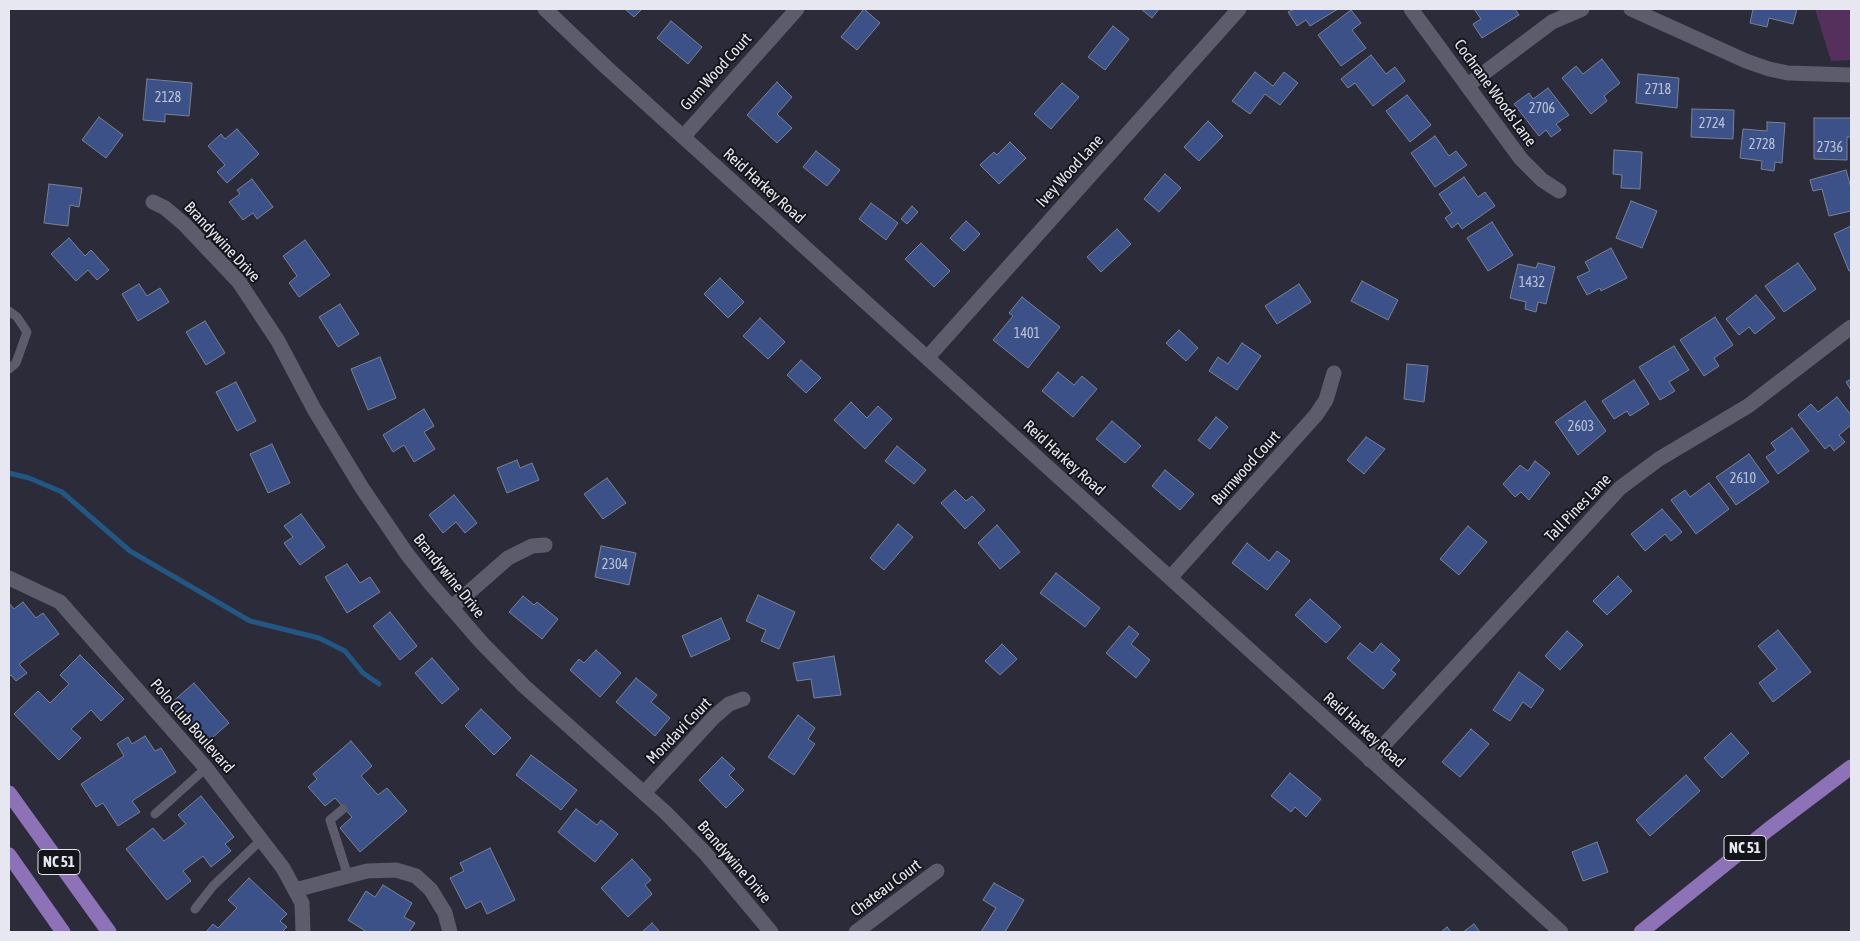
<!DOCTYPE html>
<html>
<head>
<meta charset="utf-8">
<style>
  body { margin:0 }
  #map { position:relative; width:1860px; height:941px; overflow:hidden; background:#2b2b3a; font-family:"Asap Condensed",sans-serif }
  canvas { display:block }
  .frame { position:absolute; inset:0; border:10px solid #e7e7f1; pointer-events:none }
</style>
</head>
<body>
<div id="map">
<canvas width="1860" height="941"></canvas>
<div class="frame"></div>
</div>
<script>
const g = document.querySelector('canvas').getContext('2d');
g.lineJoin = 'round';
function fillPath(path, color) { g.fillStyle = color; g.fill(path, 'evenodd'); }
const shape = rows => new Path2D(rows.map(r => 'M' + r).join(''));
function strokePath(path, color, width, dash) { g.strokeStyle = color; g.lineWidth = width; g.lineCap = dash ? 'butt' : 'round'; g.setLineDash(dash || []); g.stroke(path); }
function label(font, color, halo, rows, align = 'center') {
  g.font = font + ' "Asap Condensed",sans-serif'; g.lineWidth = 4; g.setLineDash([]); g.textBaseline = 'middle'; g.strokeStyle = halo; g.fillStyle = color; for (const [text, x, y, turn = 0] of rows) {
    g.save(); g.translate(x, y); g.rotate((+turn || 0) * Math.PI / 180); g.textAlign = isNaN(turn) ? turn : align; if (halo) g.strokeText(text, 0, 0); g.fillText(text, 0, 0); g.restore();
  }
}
const green = shape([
  [1815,9,1851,9,1851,60,1831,61]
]);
const stream = shape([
  [9,473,29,478,62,492,130,551,250,621,319,638,345,651,363,673,379,684]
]);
const building = shape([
  [625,9,642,9,634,17,625,9],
  [864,9,880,23,857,50,841,37,864,9],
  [1141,9,1159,9,1152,18,1141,9],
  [1294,9,1338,9,1310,26,1306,20,1297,26,1288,12,1294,9],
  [1474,9,1515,9,1519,15,1482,38,1473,24,1481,19,1474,9],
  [1753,9,1797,9,1793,24,1769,18,1767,27,1750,23,1753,9],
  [1351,10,1361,23,1352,30,1366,48,1341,66,1318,35,1351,10],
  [671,21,702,47,688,64,657,38,671,21],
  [1113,26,1129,39,1105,70,1088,57,1113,26],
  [1371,55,1386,74,1395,67,1405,81,1373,106,1355,83,1348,88,1341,79,1371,55],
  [1602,59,1620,83,1604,96,1607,101,1591,114,1562,78,1576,66,1583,74,1602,59],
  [1255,72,1273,86,1284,72,1298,83,1280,105,1265,94,1250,114,1232,101,1255,72],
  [1638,74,1679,78,1677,108,1636,103,1638,74],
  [147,79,192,83,189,116,165,114,165,122,143,120,147,79],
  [777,82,792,97,777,114,792,128,777,143,747,115,777,82],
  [1062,83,1079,97,1051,129,1034,114,1062,83],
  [1548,88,1569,115,1556,124,1561,130,1551,137,1546,130,1539,136,1514,104,1529,93,1533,99,1548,88],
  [1407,95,1431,125,1410,142,1386,111,1407,95],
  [1692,109,1734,110,1733,139,1691,137,1692,109],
  [99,117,123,135,106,158,82,140,99,117],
  [1814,118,1851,118,1851,137,1847,137,1847,160,1814,159,1814,118],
  [1208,121,1223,136,1199,161,1184,147,1208,121],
  [1767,122,1785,123,1782,163,1775,162,1774,171,1761,169,1762,161,1740,158,1743,129,1767,131,1767,122],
  [237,129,259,154,227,183,217,172,225,165,208,146,221,134,225,139,237,129],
  [1435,136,1449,156,1456,151,1467,165,1435,187,1411,153,1435,136],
  [1010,142,1026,158,999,184,980,165,994,152,997,155,1010,142],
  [1614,150,1642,152,1640,189,1621,188,1622,175,1613,174,1614,150],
  [816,151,840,170,827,186,803,167,816,151],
  [1846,170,1851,188,1851,211,1829,216,1822,189,1813,191,1810,180,1846,170],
  [1165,174,1181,188,1159,212,1144,199,1165,174],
  [1464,177,1478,197,1485,192,1495,206,1462,229,1458,223,1452,228,1445,218,1452,213,1439,194,1464,177],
  [252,179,273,207,257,219,253,213,243,220,229,202,240,194,237,190,252,179],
  [49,184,82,188,79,207,70,205,68,226,44,223,49,184],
  [1631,201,1657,211,1642,248,1616,238,1631,201],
  [871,203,898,223,886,240,859,219,871,203],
  [912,206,918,212,907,224,901,219,912,206],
  [966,221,980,234,964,251,950,238,966,221],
  [1492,222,1513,255,1488,271,1467,238,1492,222],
  [1851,226,1851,270,1849,271,1834,234,1851,226],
  [1117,229,1131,244,1101,272,1087,257,1117,229],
  [69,238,85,256,91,250,109,270,97,280,88,270,76,281,51,254,69,238],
  [305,240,330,275,299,297,289,283,297,276,283,256,305,240],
  [921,243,950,271,934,287,905,259,921,243],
  [1611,248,1627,278,1601,291,1600,288,1587,295,1577,277,1590,271,1585,262,1611,248],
  [1538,263,1555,267,1546,304,1538,302,1536,312,1525,309,1526,302,1510,298,1518,264,1536,268,1538,263],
  [1798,263,1816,289,1784,312,1765,286,1798,263],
  [720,278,744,302,728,318,704,294,720,278],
  [1362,281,1398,300,1388,320,1351,301,1362,281],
  [139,284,147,296,160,288,169,302,138,321,122,294,139,284],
  [1299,284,1311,302,1277,324,1265,306,1299,284],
  [1756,295,1775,318,1755,334,1749,327,1739,335,1726,319,1756,295],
  [1022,297,1060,327,1028,368,993,340,1013,316,1009,313,1022,297],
  [340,304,359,334,338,347,319,317,340,304],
  [1715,317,1733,345,1714,358,1719,366,1704,376,1680,340,1715,317],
  [760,318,785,342,768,359,743,336,760,318],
  [205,321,225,353,206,365,186,332,205,321],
  [1179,330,1198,348,1186,361,1166,343,1179,330],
  [1242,343,1261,356,1237,390,1209,371,1218,357,1228,364,1242,343],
  [1674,346,1689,370,1669,382,1675,391,1660,400,1639,367,1674,346],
  [380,357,396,398,368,410,351,369,380,357],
  [801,360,821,378,806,393,787,375,801,360],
  [1407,364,1428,366,1424,402,1404,399,1407,364],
  [1058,372,1074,385,1082,376,1097,389,1073,417,1042,391,1058,372],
  [1851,379,1851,390,1846,382,1851,379],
  [1634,380,1649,404,1630,416,1627,411,1614,419,1602,401,1634,380],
  [236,382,256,421,237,431,216,392,236,382],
  [1837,397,1851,415,1851,425,1839,435,1845,442,1834,451,1830,445,1825,449,1798,415,1811,404,1818,412,1837,397],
  [1585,401,1606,431,1578,455,1555,422,1585,401],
  [851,402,867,418,878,406,892,419,865,449,834,420,851,402],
  [424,409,434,426,424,432,435,449,414,462,404,445,393,452,383,435,424,409],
  [1216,417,1228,427,1210,449,1198,440,1216,417],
  [1112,421,1141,446,1125,463,1096,439,1112,421],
  [1792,428,1809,451,1778,474,1766,457,1776,450,1771,443,1792,428],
  [1366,437,1385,449,1364,474,1347,460,1366,437],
  [272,444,290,483,268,493,250,454,272,444],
  [897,446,926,470,914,484,885,461,897,446],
  [1749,454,1769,482,1736,505,1716,477,1749,454],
  [517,460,520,468,532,463,539,480,507,493,497,468,517,460],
  [1535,461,1550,473,1529,500,1521,492,1515,497,1503,484,1520,465,1528,471,1535,461],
  [1165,470,1194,494,1180,510,1152,486,1165,470],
  [607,478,626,503,603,519,584,494,607,478],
  [1709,483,1729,509,1696,534,1671,500,1685,490,1690,497,1709,483],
  [955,490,966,501,972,496,985,510,965,529,941,503,955,490],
  [454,495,477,523,465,533,456,522,443,533,429,515,454,495],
  [1662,509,1682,532,1671,541,1665,534,1645,551,1631,534,1662,509],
  [301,514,325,547,300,565,284,543,293,537,284,526,301,514],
  [898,524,913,537,884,570,870,558,898,524],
  [997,525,1020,552,1000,569,978,543,997,525],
  [1468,526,1487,542,1459,575,1440,559,1468,526],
  [1247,543,1269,561,1277,551,1290,561,1267,590,1232,563,1247,543],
  [601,546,636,553,629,585,595,577,601,546],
  [347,564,360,583,370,577,380,592,347,613,325,577,347,564],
  [1056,573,1100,608,1085,627,1040,593,1056,573],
  [1618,576,1632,591,1607,615,1593,601,1618,576],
  [758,595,795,612,779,649,761,641,766,630,746,621,758,595],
  [523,596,534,605,537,602,558,619,542,639,509,612,523,596],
  [1310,599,1341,627,1326,643,1295,615,1310,599],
  [23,602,36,618,43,613,59,634,19,664,27,673,16,681,11,675,9,677,9,603,14,609,23,602],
  [390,612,417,646,400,660,373,626,390,612],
  [721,618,730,639,691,657,682,636,721,618],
  [1129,626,1139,634,1131,644,1150,660,1136,678,1106,653,1129,626],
  [1778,630,1811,672,1773,702,1759,683,1777,669,1758,646,1778,630],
  [1567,631,1583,645,1560,670,1545,656,1567,631],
  [1360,643,1373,653,1381,643,1400,660,1391,670,1396,674,1383,689,1347,658,1360,643],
  [1002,644,1017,659,1000,675,985,661,1002,644],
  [596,650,621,673,600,697,570,670,579,659,584,663,596,650],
  [80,655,124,699,101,721,91,710,71,729,81,738,59,760,14,714,38,691,50,703,69,684,60,675,80,655],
  [834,656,841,695,814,698,811,679,797,681,793,663,834,656],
  [432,658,459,689,442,704,415,673,432,658],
  [1519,672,1544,690,1531,708,1523,702,1510,721,1493,710,1519,672],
  [636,678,657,695,651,702,670,718,655,736,616,702,636,678],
  [194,683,229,723,205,744,170,704,194,683],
  [481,709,511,738,494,755,465,726,481,709],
  [798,715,815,728,808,739,815,744,794,775,768,757,798,715],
  [1471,729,1489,744,1460,777,1442,762,1471,729],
  [1731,733,1749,753,1722,778,1704,758,1731,733],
  [145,736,155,751,161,748,176,772,132,801,140,812,118,826,103,803,96,807,81,784,124,756,117,744,128,737,132,744,145,736],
  [351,741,372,766,361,776,378,795,387,788,407,811,360,852,340,828,352,817,335,798,325,806,308,787,317,779,313,774,351,741],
  [531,755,577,790,561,810,516,775,531,755],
  [722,757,735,769,729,775,744,790,726,808,699,780,722,757],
  [1290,773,1321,799,1306,817,1295,807,1291,812,1271,796,1290,773],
  [1686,775,1700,791,1650,836,1636,820,1686,775],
  [201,796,234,837,225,844,231,851,211,867,203,856,183,871,191,881,167,900,126,849,153,828,164,841,186,824,178,815,201,796],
  [576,809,597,825,601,820,618,834,595,862,558,832,576,809],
  [1597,842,1608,872,1583,881,1572,852,1597,842],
  [490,848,515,900,487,914,481,901,466,909,450,878,464,871,460,863,490,848],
  [632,859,651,880,645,885,652,894,628,917,601,888,632,859],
  [249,878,287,914,280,921,287,927,282,932,206,932,213,924,218,928,237,908,228,900,249,878],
  [994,883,1024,900,1005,932,981,932,996,908,983,900,994,883],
  [383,885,412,903,404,917,415,923,409,932,367,932,348,920,366,891,375,897,383,885],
  [652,923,660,932,642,932,652,923],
  [1474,924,1480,932,1463,932,1474,924],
  [1447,927,1451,932,1441,932,1447,927]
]);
const lane = shape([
  [9,311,17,317,27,332,16,363,9,369],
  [343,809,330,820,348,876],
  [155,814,206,768],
  [195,909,213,886,261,840]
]);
const street = shape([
  [545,9,606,67,1561,932],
  [1411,9,1521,159,1542,180,1559,191],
  [1631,9,1746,61,1769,69,1788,73,1851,75],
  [1468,85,1552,22,1582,9],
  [683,137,797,9],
  [153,202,165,208,184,224,239,282,278,341,314,409,362,488,407,554,430,583,481,642,524,686,665,812,705,853,771,932],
  [928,357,1239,9],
  [9,578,60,602,206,768,283,868,302,903,303,932],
  [1170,578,1316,415,1326,400,1334,373],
  [451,608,508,558,532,546,545,545],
  [1370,760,1620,488,1659,459,1748,406,1851,327],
  [644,793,714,717,729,704,743,699],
  [295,890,367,871,396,870,416,876,431,890,445,913,450,932],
  [856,932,937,871]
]);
const primary = shape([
  [9,793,109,932],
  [9,855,63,932],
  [1641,932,1769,829,1851,767]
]);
const numberNames = [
  ["2718",1658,90],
  ["2128",168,98],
  ["2706",1542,109],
  ["2724",1712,124],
  ["2728",1762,145],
  ["2736",1830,148],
  ["1432",1532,283],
  ["1401",1027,334],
  ["2603",1581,427],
  ["2610",1743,479],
  ["2304",615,565]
];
const shields = [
  [1745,848,42],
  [59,862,42]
];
const shieldNames = [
  ["NC 51",1745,848],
  ["NC 51",59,862]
];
const streetNames = [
  ["Gum Wood Court",716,72,-48],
  ["Cochrane Woods Lane",1495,93,54],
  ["Ivey Wood Lane",1070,171,-48],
  ["Reid Harkey Road",764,186,42],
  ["Brandywine Drive",222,242,47],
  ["Reid Harkey Road",1064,458,42],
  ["Burnwood Court",1246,468,-48],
  ["Tall Pines Lane",1578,508,-46],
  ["Brandywine Drive",449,576,51],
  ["Polo Club Boulevard",192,726,49],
  ["Reid Harkey Road",1364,730,42],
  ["Mondavi Court",679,731,-46],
  ["Brandywine Drive",734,862,49],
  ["Chateau Court",886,888,-37]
];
fillPath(green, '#55305c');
strokePath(stream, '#235683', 5);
fillPath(building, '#3c5187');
strokePath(building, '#7a8293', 1);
strokePath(lane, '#5c5c6d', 9);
strokePath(street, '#5c5c6d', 15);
strokePath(primary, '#8e72b7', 15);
label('14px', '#bcc2d6', null, numberNames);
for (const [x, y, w] of shields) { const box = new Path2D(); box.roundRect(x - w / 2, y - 12.5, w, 25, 4); g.fillStyle = '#14141b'; g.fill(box); strokePath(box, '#e7e7f1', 1); }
label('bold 15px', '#e7e7f1', null, shieldNames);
label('16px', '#e7e7f1', '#14141b', streetNames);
</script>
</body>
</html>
